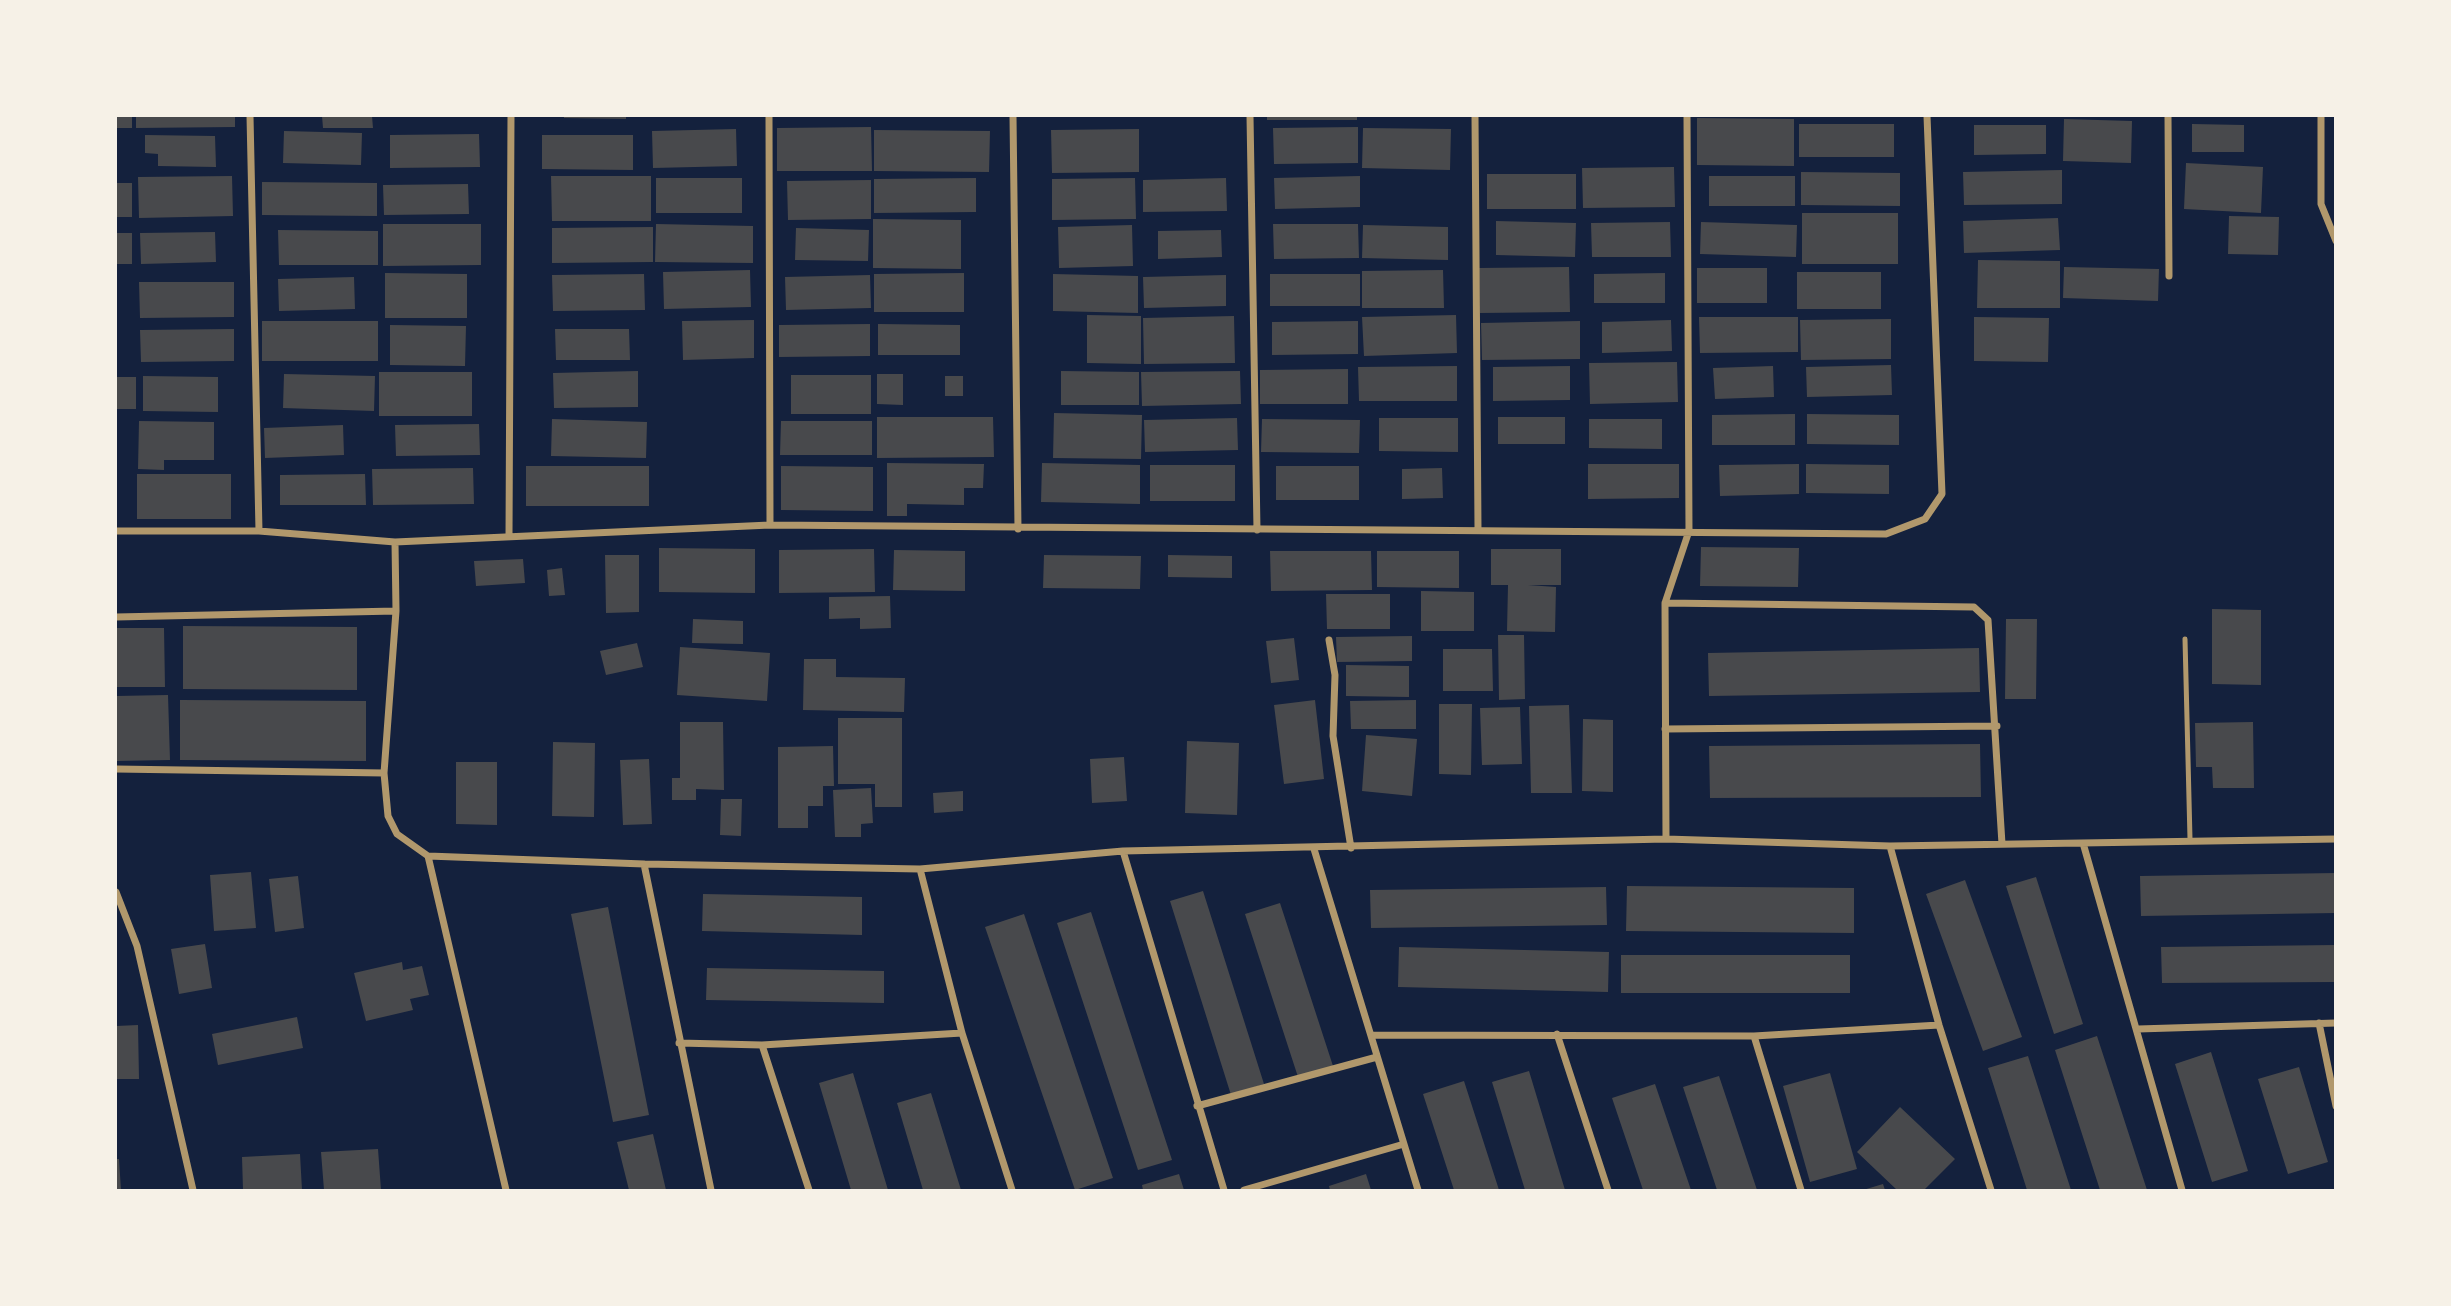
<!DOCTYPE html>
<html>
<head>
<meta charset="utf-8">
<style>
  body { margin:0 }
  #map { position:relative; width:2451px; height:1306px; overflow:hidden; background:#14213d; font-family:"Fira Sans Condensed",sans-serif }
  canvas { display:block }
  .frame { position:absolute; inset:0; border:117px solid #f6f1e7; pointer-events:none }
</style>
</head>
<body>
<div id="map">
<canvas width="2451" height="1306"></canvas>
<div class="frame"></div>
</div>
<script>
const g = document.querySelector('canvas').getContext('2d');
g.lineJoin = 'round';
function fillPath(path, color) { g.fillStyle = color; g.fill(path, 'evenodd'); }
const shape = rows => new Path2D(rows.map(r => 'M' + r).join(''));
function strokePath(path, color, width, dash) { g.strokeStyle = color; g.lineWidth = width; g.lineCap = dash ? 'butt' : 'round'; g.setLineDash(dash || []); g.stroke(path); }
const building = shape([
  [116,116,132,116,132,128,116,128],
  [136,116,235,116,235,127,136,128],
  [322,116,372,116,373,128,323,128],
  [564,116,626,116,626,119,564,118],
  [1267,116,1357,116,1357,120,1267,120],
  [1697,118,1794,119,1794,166,1697,165],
  [2064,119,2132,121,2131,163,2063,161],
  [1799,124,1894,124,1894,157,1799,157],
  [2192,124,2244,125,2244,152,2192,152],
  [1974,125,2046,125,2046,154,1974,155],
  [871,127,872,171,777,171,777,128],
  [1358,127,1358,163,1274,164,1273,128],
  [1363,128,1451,129,1450,170,1362,168],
  [736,129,737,166,653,168,652,131],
  [1139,129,1139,172,1052,173,1051,130],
  [874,130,990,131,989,172,874,171],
  [284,131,362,133,361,165,283,163],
  [479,134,480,167,390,168,390,135],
  [145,135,215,136,216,167,158,166,158,154,145,153],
  [542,135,633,135,633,170,542,169],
  [2186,163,2263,167,2261,213,2184,209],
  [1674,167,1675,207,1583,208,1582,168],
  [2062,170,2062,204,1964,205,1963,172],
  [1801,172,1900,173,1900,206,1801,205],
  [1487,174,1576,174,1576,209,1487,209],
  [232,176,233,216,139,218,138,177],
  [551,176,651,176,651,221,552,221],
  [1360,176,1360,207,1275,209,1274,178],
  [1709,176,1795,176,1795,206,1709,206],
  [656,178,742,178,742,213,656,213],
  [976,178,976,212,874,213,874,179],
  [1135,178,1136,219,1052,220,1052,179],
  [1226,178,1227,211,1143,212,1143,180],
  [871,180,871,219,788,220,787,181],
  [262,182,377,183,377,216,262,215],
  [116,183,132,183,132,217,116,217],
  [468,184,469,214,384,215,383,185],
  [1802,213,1898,213,1898,264,1802,264],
  [2229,216,2279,217,2278,255,2228,254],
  [2058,218,2060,250,1964,253,1963,221],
  [873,219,961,220,961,269,873,268],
  [1496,221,1576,223,1575,257,1496,255],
  [1670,222,1671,257,1592,257,1591,223],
  [1701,222,1797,225,1796,257,1700,254],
  [383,224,481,224,481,265,383,266],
  [656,224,753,226,753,263,655,262],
  [1273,224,1358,224,1359,258,1274,259],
  [1132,225,1133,266,1059,268,1058,227],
  [1363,225,1448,227,1448,260,1362,258],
  [653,227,653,262,552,263,552,228],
  [796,228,869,230,868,261,795,260],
  [278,230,378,231,378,265,279,265],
  [1221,230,1222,257,1158,259,1158,231],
  [215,232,216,262,141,264,140,233],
  [116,233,132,233,132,264,116,264],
  [1978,260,2060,261,2060,308,1977,308],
  [1569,267,1570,312,1480,313,1479,268],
  [2064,267,2159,269,2158,301,2063,298],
  [1697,268,1767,268,1767,303,1697,303],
  [750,270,751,307,664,309,663,272],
  [1443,270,1444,308,1362,308,1362,271],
  [1797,272,1881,272,1881,309,1797,309],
  [385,273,467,274,467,318,385,318],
  [964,273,964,312,874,312,874,274],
  [1665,273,1665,303,1594,303,1594,274],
  [644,274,645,310,553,311,552,275],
  [1053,274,1138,276,1138,313,1053,311],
  [1270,274,1360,274,1360,306,1270,306],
  [870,275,871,308,786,310,785,277],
  [1226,275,1226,306,1144,308,1143,277],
  [354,277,355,309,279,311,278,279],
  [139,282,234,282,234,317,140,318],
  [1087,315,1141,316,1141,364,1087,363],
  [1456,315,1457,353,1364,356,1362,317],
  [1234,316,1235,363,1144,364,1143,318],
  [1699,317,1798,317,1798,352,1700,353],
  [1974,317,2049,318,2048,362,1974,361],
  [1891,319,1891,359,1801,360,1800,320],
  [754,320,754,358,683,360,682,321],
  [1671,320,1672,351,1602,353,1602,322],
  [262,321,378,321,378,361,262,361],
  [1358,321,1358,354,1272,355,1272,322],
  [1580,321,1580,359,1482,360,1481,323],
  [870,324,870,356,779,357,779,325],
  [878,324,960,325,960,355,878,355],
  [390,325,466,326,465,366,390,365],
  [234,329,234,361,141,362,140,330],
  [555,329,629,329,630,360,556,360],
  [1677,362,1678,402,1590,404,1589,363],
  [1891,365,1892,395,1807,397,1806,367],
  [1457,366,1457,401,1359,401,1358,367],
  [1570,366,1570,400,1493,401,1493,367],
  [1773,366,1774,397,1715,399,1713,368],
  [1348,369,1348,404,1260,404,1260,370],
  [638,371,638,407,554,408,553,373],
  [1061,371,1139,372,1139,405,1061,405],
  [1240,371,1241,404,1142,406,1141,372],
  [379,372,472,372,472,416,379,416],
  [284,374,375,376,374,411,283,408],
  [877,374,903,374,903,405,877,404],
  [791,375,871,375,871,414,791,414],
  [143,376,218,377,218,412,143,411],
  [945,376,963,376,963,396,945,396],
  [116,377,136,377,136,409,116,409],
  [1054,413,1142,415,1141,459,1053,458],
  [1795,414,1795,445,1712,445,1712,415],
  [1807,414,1899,415,1899,445,1807,444],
  [877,417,993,417,994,457,877,458],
  [1498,417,1565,417,1565,444,1498,444],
  [1237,418,1238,450,1145,452,1144,420],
  [1379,418,1458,418,1458,452,1379,451],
  [552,419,647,422,646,458,551,456],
  [1262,419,1360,420,1359,453,1261,452],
  [1589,419,1662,419,1662,449,1589,448],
  [139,421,214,422,214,460,164,460,164,470,138,469],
  [781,421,872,421,872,455,780,455],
  [479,424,480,455,396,456,395,425],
  [343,425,344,455,265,458,264,428],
  [887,463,984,464,983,488,964,488,964,505,907,504,907,516,887,516],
  [1042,463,1140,465,1140,504,1041,502],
  [1588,464,1679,464,1679,498,1588,499],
  [1799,464,1799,494,1720,496,1719,465],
  [1806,464,1889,465,1889,494,1806,493],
  [1150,465,1235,465,1235,501,1150,501],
  [526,466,649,466,649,506,526,506],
  [781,466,873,467,873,511,781,510],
  [1276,466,1359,466,1359,500,1276,500],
  [473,468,474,504,373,505,372,469],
  [1442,468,1443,498,1402,499,1402,469],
  [137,474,231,474,231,519,137,519],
  [365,474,366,505,280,505,280,475],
  [1701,547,1799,548,1798,587,1700,586],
  [659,548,755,549,755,593,659,592],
  [874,549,875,592,779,593,779,550],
  [1491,549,1561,549,1561,585,1528,585,1556,587,1555,632,1507,631,1508,585,1491,585],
  [894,550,965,551,965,591,893,590],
  [1270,551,1371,551,1372,590,1271,591],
  [1377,551,1459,551,1459,588,1377,587],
  [605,555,639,555,639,612,606,613],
  [1044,555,1141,556,1140,589,1043,588],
  [1168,555,1232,556,1232,578,1168,577],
  [523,559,525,583,476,586,474,561],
  [562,568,565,595,549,596,547,570],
  [1421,591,1474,592,1474,631,1421,631],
  [1326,594,1390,594,1390,629,1327,629],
  [890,596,891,628,860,629,860,618,829,619,829,597],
  [2212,609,2261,610,2261,685,2212,684],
  [693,619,743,621,743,644,692,643],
  [2006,619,2037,619,2036,699,2005,699],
  [183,626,357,627,357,690,183,689],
  [116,628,164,628,165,687,116,687],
  [1498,635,1524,635,1525,699,1499,700],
  [1412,636,1412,661,1337,662,1336,637],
  [1294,638,1299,680,1271,683,1266,641],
  [637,643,643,667,606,675,600,651],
  [680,647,770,653,767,701,677,695],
  [1979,648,1980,692,1709,696,1708,653],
  [1443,649,1492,649,1493,691,1443,691],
  [804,659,836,659,836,677,905,678,904,712,803,710],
  [1346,665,1409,666,1409,697,1346,696],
  [168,695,170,760,116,761,116,696],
  [180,700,366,701,366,761,180,760],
  [1315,700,1324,779,1284,784,1274,705],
  [1416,700,1416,729,1351,729,1350,701],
  [1439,704,1472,704,1471,775,1439,774],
  [1569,705,1572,793,1531,793,1529,706],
  [1520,707,1522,764,1482,765,1480,708],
  [838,718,902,718,902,807,875,807,875,784,838,784],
  [1583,719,1613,720,1613,792,1582,791],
  [680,722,723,722,724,790,696,789,696,800,672,800,672,778,680,778],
  [2253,722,2254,788,2213,788,2212,767,2196,767,2195,723],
  [1366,735,1417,739,1412,796,1362,791],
  [1187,741,1239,743,1237,815,1185,813],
  [553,742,595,743,594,817,552,816],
  [1980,744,1981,797,1710,798,1709,746],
  [833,746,834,786,823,786,823,806,808,806,808,828,778,828,778,747],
  [1124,757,1127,801,1092,803,1090,759],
  [649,759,652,824,623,825,620,760],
  [456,762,497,762,497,825,456,824],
  [871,788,873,823,861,824,861,837,835,837,833,790],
  [963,791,963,811,934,813,933,793],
  [721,799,742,799,741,836,720,835],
  [251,872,256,928,214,931,210,875],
  [2336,873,2336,913,2141,916,2140,876],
  [298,876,304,928,275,932,269,879],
  [2036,877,2083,1024,2054,1034,2006,886],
  [1965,880,2022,1037,1983,1051,1926,894],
  [1627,886,1854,888,1854,933,1626,931],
  [1606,887,1607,925,1371,928,1370,890],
  [1203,891,1264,1084,1231,1095,1170,901],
  [703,894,862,897,862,935,702,931],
  [1280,903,1333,1066,1298,1077,1245,914],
  [608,907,649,1115,613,1122,571,914],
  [1091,912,1172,1160,1138,1170,1057,923],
  [1024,914,1113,1178,1075,1190,985,927],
  [205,944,212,988,179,994,171,949],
  [2336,945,2336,982,2162,983,2161,947],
  [1399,947,1609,952,1608,992,1398,987],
  [1621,955,1850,955,1850,993,1621,993],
  [402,962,403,970,422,966,429,995,410,999,413,1010,366,1021,354,973],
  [707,968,884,971,884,1003,706,1000],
  [297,1017,303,1048,218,1065,212,1034],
  [138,1025,139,1079,116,1079,116,1026],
  [2097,1036,2147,1190,2100,1190,2055,1050],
  [2211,1052,2248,1171,2212,1182,2175,1064],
  [2028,1056,2071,1190,2027,1190,1988,1068],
  [2299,1067,2328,1162,2288,1174,2258,1079],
  [1529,1071,1565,1190,1525,1190,1492,1082],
  [853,1073,888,1190,851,1190,819,1083],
  [1830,1073,1857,1169,1810,1182,1783,1086],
  [1719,1076,1757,1190,1717,1190,1683,1087],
  [1464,1081,1499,1190,1454,1190,1423,1094],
  [1655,1084,1691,1190,1643,1190,1612,1098],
  [931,1093,961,1190,923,1190,897,1103],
  [1900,1107,1955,1159,1924,1190,1897,1190,1857,1152],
  [653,1134,666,1190,629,1190,617,1142],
  [378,1149,381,1190,324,1190,321,1152],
  [300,1154,302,1190,243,1190,242,1157],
  [116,1159,119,1159,121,1190,116,1190],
  [1179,1174,1184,1190,1143,1190,1142,1185],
  [1366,1174,1371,1190,1330,1190,1329,1186],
  [1883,1184,1885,1190,1863,1190]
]);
const service = shape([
  [2185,639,2190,839]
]);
const minor = shape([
  [250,116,259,531],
  [769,116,770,525],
  [1013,116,1018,529],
  [1250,116,1257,530],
  [1475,116,1478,529],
  [2168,116,2169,276],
  [2321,116,2321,204,2336,241],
  [116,531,259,531,395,542,770,525,1886,534,1925,519,1942,494,1927,116],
  [509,535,511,116],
  [395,542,396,611,384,773,388,816,397,834,428,856,644,864,920,869,1123,851,1666,839,1890,846,2336,839],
  [1665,603,1974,607,1988,620,2002,844],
  [116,617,396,611],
  [1329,640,1335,675,1333,736,1351,848],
  [1665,729,1997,726],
  [116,769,384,773],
  [1666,839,1665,603,1689,531,1687,116],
  [2083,843,2182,1190],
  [1890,846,1939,1025,1991,1190],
  [1314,849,1418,1190],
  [1123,851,1224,1190],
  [428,856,506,1190],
  [644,864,711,1190],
  [920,869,962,1033,1012,1190],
  [116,892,137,946,193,1190],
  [2319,1023,2336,1106],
  [2138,1029,2336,1023],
  [1557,1034,1608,1190],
  [1371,1035,1754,1036,1939,1025],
  [1754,1036,1801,1190],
  [679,1043,762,1045,962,1033],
  [762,1045,809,1190],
  [1197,1106,1377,1057],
  [1244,1190,1404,1144]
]);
fillPath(building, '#48494c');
strokePath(service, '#b1986c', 5);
strokePath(minor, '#b1986c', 7);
</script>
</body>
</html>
